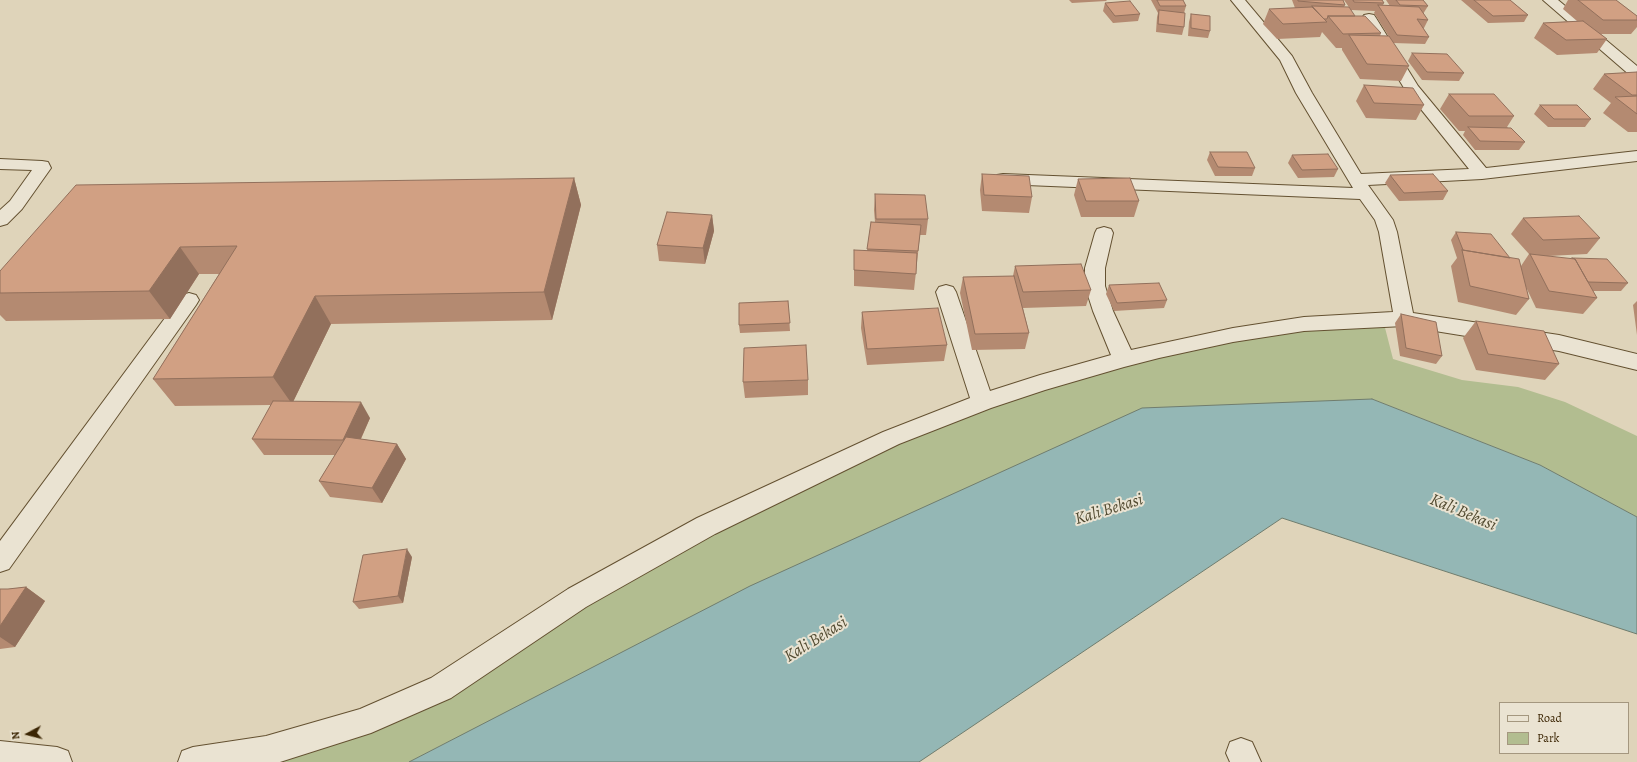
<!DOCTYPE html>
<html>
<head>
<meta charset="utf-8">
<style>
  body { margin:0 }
  #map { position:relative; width:1637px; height:762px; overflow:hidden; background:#dfd4ba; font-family:Alegreya,serif }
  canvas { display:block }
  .legend { position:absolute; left:1499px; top:702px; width:130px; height:52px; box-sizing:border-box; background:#eae3d2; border:1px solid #a4977f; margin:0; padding:5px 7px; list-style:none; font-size:12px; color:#3b2503 }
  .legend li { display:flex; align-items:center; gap:8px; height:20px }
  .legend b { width:20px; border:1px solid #a4977f }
  .north { position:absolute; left:8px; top:714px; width:40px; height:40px; -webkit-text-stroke:3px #eae3d2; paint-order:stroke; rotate:263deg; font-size:11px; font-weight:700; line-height:16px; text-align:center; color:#3b2503 }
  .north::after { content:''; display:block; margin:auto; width:14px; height:18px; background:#3b2503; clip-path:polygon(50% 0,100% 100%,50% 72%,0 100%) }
</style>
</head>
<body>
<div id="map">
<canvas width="1637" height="762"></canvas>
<ul class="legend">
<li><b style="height:5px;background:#eae3d2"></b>Road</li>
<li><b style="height:11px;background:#b2bd90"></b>Park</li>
</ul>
<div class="north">N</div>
</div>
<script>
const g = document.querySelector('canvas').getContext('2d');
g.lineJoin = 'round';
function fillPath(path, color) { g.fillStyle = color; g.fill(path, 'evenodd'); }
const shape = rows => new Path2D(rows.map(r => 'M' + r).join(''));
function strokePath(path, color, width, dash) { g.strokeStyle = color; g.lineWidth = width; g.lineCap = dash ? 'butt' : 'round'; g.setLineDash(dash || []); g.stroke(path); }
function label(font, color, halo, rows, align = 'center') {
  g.font = font + ' Alegreya,serif'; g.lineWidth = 4; g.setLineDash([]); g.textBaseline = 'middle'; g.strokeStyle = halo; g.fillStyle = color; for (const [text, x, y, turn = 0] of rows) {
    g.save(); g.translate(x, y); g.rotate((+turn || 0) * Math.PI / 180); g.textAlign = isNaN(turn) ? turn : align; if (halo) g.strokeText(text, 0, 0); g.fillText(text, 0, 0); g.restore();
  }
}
const green = shape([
  [1383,320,1393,359,1462,380,1518,387,1565,402,1637,436,1637,517,1540,465,1372,399,454,739,409,762,248,762,441,688,577,598,983,402,1201,342]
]);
const water = shape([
  [1372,399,1540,465,1637,517,1637,634,1282,518,919,762,409,762,750,586,1142,408,1372,399]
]);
const minor = shape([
  [1231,0,1245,0,1292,56,1312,93,1361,174,1469,169,1404,88,1362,18,1364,15,1369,14,1374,15,1376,18,1418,86,1486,168,1637,151,1637,161,1482,179,1368,185,1393,220,1397,232,1413,313,1559,335,1637,354,1637,370,1559,351,1404,326,1304,331,1233,342,1159,358,1124,367,1045,390,991,408,899,444,715,534,586,607,451,698,371,733,280,762,178,762,182,751,193,747,266,736,360,709,431,678,568,589,697,518,883,432,970,398,936,292,939,287,946,285,953,287,956,292,990,391,1040,375,1111,355,1093,311,1085,286,1085,268,1095,233,1097,229,1104,227,1111,229,1113,233,1105,268,1105,286,1113,311,1131,350,1233,328,1304,317,1393,312,1379,232,1375,220,1360,199,1003,184,997,183,994,179,997,175,1003,174,1353,188,1296,93,1280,60,1231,0],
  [1543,0,1558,0,1637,66,1637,79,1632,77,1543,0],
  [0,159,42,161,48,162,51,168,22,209,7,224,0,226,0,210,10,201,32,170,0,169,0,159],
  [189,293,196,295,199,300,196,305,9,569,0,572,0,541,182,295,189,293],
  [1241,738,1252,742,1261,762,1230,762,1226,753,1230,742,1241,738],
  [0,741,57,747,68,751,72,762,0,762,0,741]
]);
const wall = shape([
  [1069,0,1107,0,1106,1,1072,3],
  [1151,0,1183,0,1186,6,1184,13,1184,27,1182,35,1156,32,1157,17,1158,13],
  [1292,0,1343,0,1345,5,1344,7,1355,16,1381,33,1380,36,1409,66,1401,81,1360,79,1342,50,1342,48,1336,48,1322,32,1320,37,1277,39,1263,24,1269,9,1295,8],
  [1344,0,1382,0,1384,3,1383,5,1390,6,1386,0,1423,0,1428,6,1423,14,1428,20,1424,28,1423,28,1429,37,1425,44,1393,43,1374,13,1375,11,1351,10],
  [1461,0,1510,0,1528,15,1524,22,1488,23],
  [1568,0,1616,0,1637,16,1637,27,1631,34,1601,34,1607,39,1597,53,1557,55,1534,38,1543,23,1577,21,1563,9],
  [1105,3,1140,14,1138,21,1113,23,1103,11],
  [1191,14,1210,31,1208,38,1188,36,1189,22],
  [1412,53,1464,73,1459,81,1422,80,1408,61],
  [1637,72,1637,132,1628,132,1603,113,1611,103,1593,89,1604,74],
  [1364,85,1424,105,1416,120,1366,118,1356,101],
  [1449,94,1514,116,1507,127,1525,142,1519,150,1475,150,1463,135,1465,131,1459,131,1440,109],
  [1540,105,1591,119,1585,127,1548,127,1534,114],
  [1210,152,1255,168,1252,176,1215,176,1207,160],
  [1292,155,1338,169,1334,177,1298,178,1288,163],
  [982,174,1032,197,1029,213,982,211,980,190],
  [1390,175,1448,191,1443,200,1399,201,1385,183],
  [574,178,581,205,552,320,331,324,293,402,370,418,361,439,397,444,406,459,382,503,330,497,319,481,335,455,264,455,252,439,271,405,175,406,153,379,219,274,199,274,170,319,6,321,0,315,0,271],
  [1078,179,1139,201,1134,217,1081,217,1074,195],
  [875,194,928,219,926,235,920,235,914,290,854,286,854,250,867,251,871,222,875,222,874,210],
  [712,215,714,231,705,264,659,261,657,245],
  [1523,218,1600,238,1587,254,1548,256,1628,283,1621,291,1593,291,1597,298,1583,314,1536,308,1526,287,1529,299,1516,315,1458,302,1451,266,1457,258,1451,240,1456,232,1521,266,1529,254,1511,234],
  [1015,266,1091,290,1086,306,1023,308,1029,333,1025,349,972,350,960,293,963,277,1013,276],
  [1109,285,1167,300,1164,308,1114,311,1106,294],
  [788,301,790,331,740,333,739,325],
  [1637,301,1637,335,1633,305],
  [862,312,947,345,944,361,867,365,861,328],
  [1401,314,1442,356,1436,364,1400,356,1395,323],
  [1476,321,1559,364,1545,380,1476,370,1463,338],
  [808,380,808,395,745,398,743,382],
  [412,557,403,603,359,609,353,602],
  [26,587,45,601,15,647,0,649,0,589,8,589]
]);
const shadedWall = shape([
  [574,178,581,205,552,320,544,292],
  [712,215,714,231,705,264,703,248],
  [180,247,199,274,170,319,149,291],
  [315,296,331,324,292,404,273,377],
  [361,402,370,418,353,456,343,440],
  [397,444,406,459,382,503,372,488],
  [407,549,412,557,403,603,398,596],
  [26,587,45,601,15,647,0,637,0,626]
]);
const building = shape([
  [1157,0,1183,0,1186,6,1160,6,1157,0],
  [1298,0,1343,0,1345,5,1298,1,1298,0],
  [1353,0,1382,0,1384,3,1354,2,1353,0],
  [1396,0,1423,0,1428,6,1400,5,1396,0],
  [1474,0,1510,0,1528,15,1493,16,1474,0],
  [1578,0,1616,0,1637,16,1637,20,1603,20,1578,0],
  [1130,1,1140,14,1115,16,1105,3,1130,1],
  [1378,5,1419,7,1428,20,1417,19,1429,37,1397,35,1378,5],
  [1312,6,1349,7,1355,16,1328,16,1327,19,1324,19,1312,6],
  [1312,7,1327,22,1283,24,1269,9,1312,7],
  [1159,10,1185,13,1184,27,1158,24,1159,10],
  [1191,14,1210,16,1210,31,1191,28,1191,14],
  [1328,16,1365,16,1381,33,1343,34,1328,16],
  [1583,21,1607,39,1566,40,1543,23,1583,21],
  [1349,35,1389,36,1409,66,1367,64,1349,35],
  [1412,53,1447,54,1464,73,1427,72,1412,53],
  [1637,72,1637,95,1632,95,1604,74,1637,72],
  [1364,85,1413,88,1424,105,1374,103,1364,85],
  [1449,94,1494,94,1514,116,1469,116,1449,94],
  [1637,96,1637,114,1615,97,1637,96],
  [1540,105,1577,105,1591,119,1554,119,1540,105],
  [1468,127,1511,128,1525,142,1480,141,1468,127],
  [1210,152,1247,152,1255,168,1218,167,1210,152],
  [1328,154,1338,169,1302,170,1292,155,1328,154],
  [982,174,1029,176,1032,197,984,195,982,174],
  [1433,174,1448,191,1404,193,1390,175,1433,174],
  [574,178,544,292,315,296,273,377,153,379,237,246,180,247,149,291,0,293,0,271,76,185,574,178],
  [1130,178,1139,201,1086,201,1078,179,1130,178],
  [875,194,925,195,928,219,876,219,875,194],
  [667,212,712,215,703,248,657,245,667,212],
  [1579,216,1600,238,1543,240,1523,218,1579,216],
  [871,222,921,225,918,251,867,249,871,222],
  [1456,232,1491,234,1510,258,1463,250,1456,232],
  [854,250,917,253,916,274,854,270,854,250],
  [1462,250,1519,259,1529,299,1470,286,1462,250],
  [1530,254,1575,259,1597,298,1549,291,1530,254],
  [1572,258,1607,259,1628,283,1588,282,1575,259,1572,258],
  [1081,264,1091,290,1023,292,1015,266,1081,264],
  [1014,276,1029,333,975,334,963,277,1014,276],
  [1159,283,1167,300,1117,303,1109,285,1159,283],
  [788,301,790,323,739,325,739,303,788,301],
  [938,308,947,345,867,349,862,312,938,308],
  [1401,314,1436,322,1442,356,1406,348,1401,314],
  [1476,321,1544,331,1559,364,1488,354,1476,321],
  [806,345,808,380,743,382,744,348,806,345],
  [273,401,361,402,343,440,252,439,273,401],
  [346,437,397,444,372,488,319,481,346,437],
  [407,549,398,596,353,602,363,555,407,549],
  [26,587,0,626,0,589,8,589,26,587]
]);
const waterNames = [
  ["Kali Bekasi",1109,510,-17],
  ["Kali Bekasi",1463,513,23],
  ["Kali Bekasi",816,640,-32]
];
fillPath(green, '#b2bd90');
fillPath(water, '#94b7b5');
strokePath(water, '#707d6e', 1);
strokePath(minor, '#645131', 2);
fillPath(minor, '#eae3d2');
fillPath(wall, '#b48a71');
fillPath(shadedWall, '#92705c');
fillPath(building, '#d1a083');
strokePath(building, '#92705c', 1);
label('italic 17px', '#514a30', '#eae3d2', waterNames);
</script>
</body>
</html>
